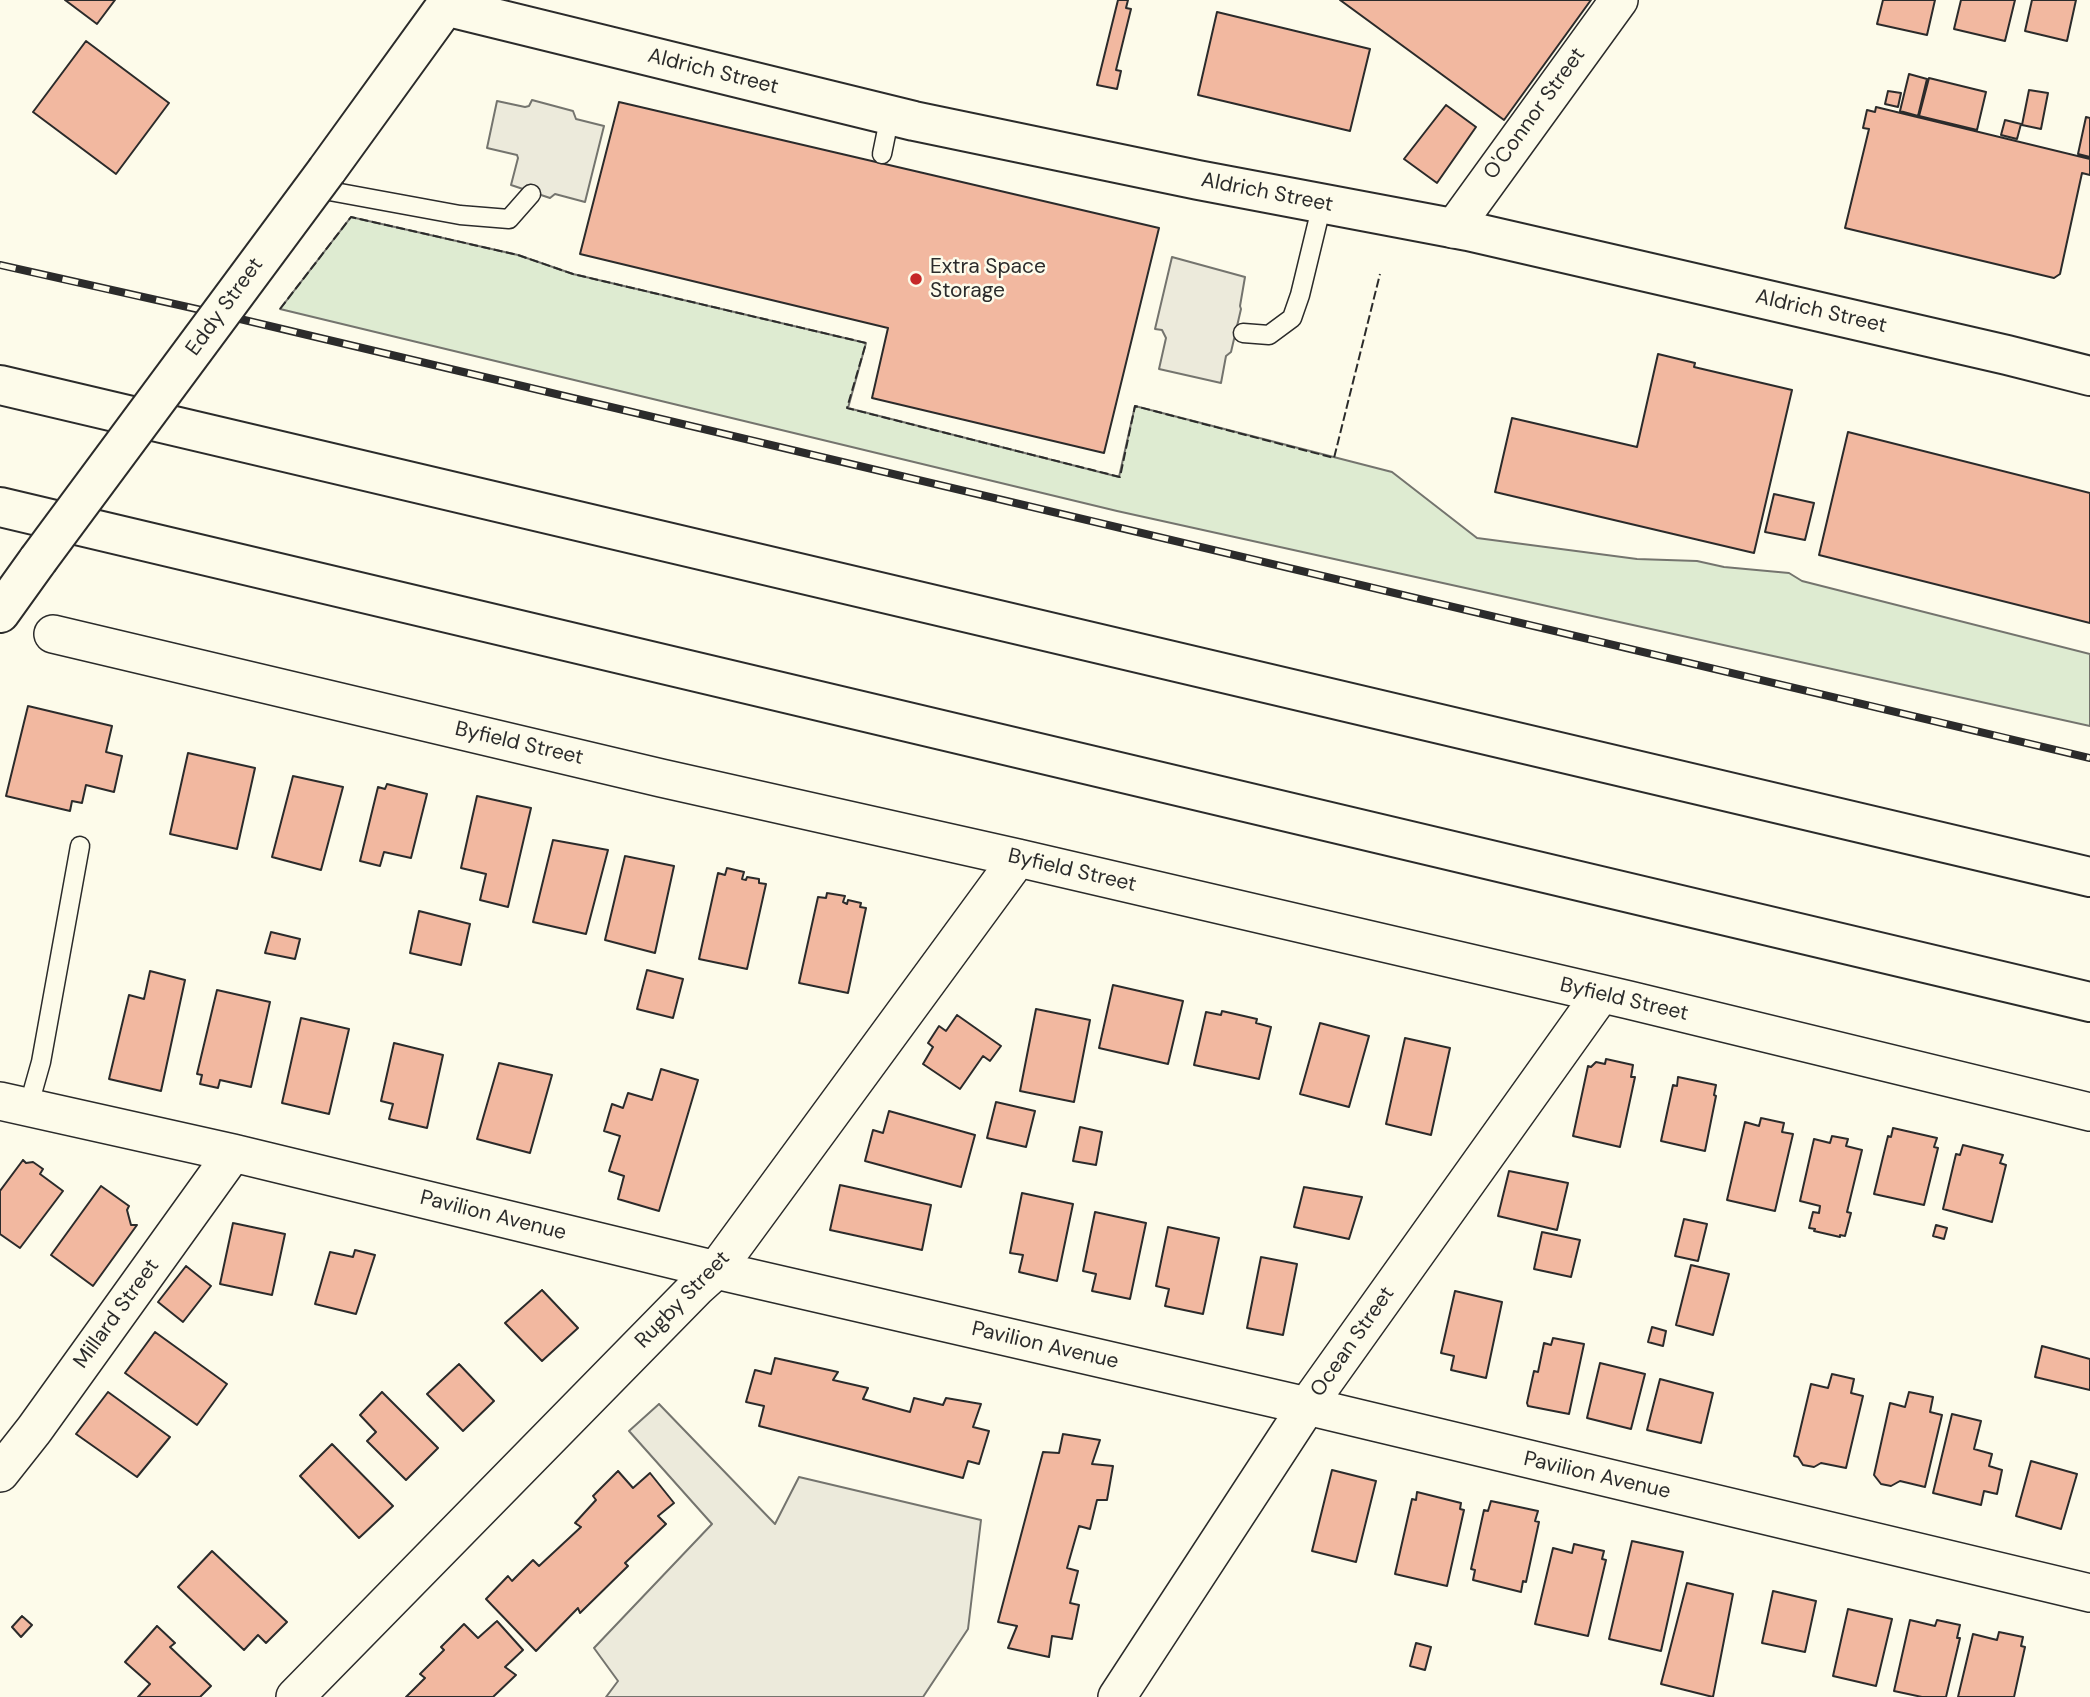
<!DOCTYPE html>
<html>
<head>
<meta charset="utf-8">
<style>
  body { margin:0 }
  canvas { display:block; background:#fdfbea }
</style>
</head>
<body>
<canvas width="2090" height="1697"></canvas>
<script>
const g = document.querySelector('canvas').getContext('2d');
g.lineJoin = 'round';
function fillPath(path, color) { g.fillStyle = color; g.fill(path, 'evenodd'); }
const shape = rows => new Path2D(rows.map(r => 'M' + r).join(''));
function strokePath(path, color, width, dash) { g.strokeStyle = color; g.lineWidth = width; g.lineCap = dash ? 'butt' : 'round'; g.setLineDash(dash || []); g.stroke(path); }
function label(font, color, halo, rows, align = 'center') {
  g.font = font + ' "DM Sans",sans-serif'; g.lineWidth = 5; g.setLineDash([]); g.textBaseline = 'middle'; g.strokeStyle = halo; g.fillStyle = color; for (const [text, x, y, turn = 0] of rows) {
    g.save(); g.translate(x, y); g.rotate((+turn || 0) * Math.PI / 180); g.textAlign = isNaN(turn) ? turn : align; if (halo) g.strokeText(text, 0, 0); g.fillText(text, 0, 0); g.restore();
  }
}
const green = shape([
  [351,217,518,255,573,274,866,343,848,408,1119,477,1135,406,1392,472,1477,538,1637,559,1697,561,1724,567,1789,573,1802,581,2090,654,2090,726,1117,511,280,309,351,217]
]);
const parking = shape([
  [532,100,573,111,576,119,604,126,585,202,555,194,550,198,511,185,518,158,517,155,487,148,497,101,525,107,529,106,532,100],
  [1172,257,1245,277,1240,306,1241,309,1231,352,1226,356,1221,383,1159,369,1166,338,1162,330,1155,329,1172,257],
  [659,1404,775,1524,799,1477,981,1520,968,1629,923,1697,606,1697,618,1681,594,1648,712,1524,629,1431,659,1404]
]);
const building = shape([
  [65,0,115,0,97,24,65,0],
  [1118,0,1128,0,1126,8,1131,9,1116,70,1121,71,1117,89,1097,85,1118,0],
  [1340,0,1591,0,1504,120,1340,0],
  [1883,0,1935,0,1927,35,1877,24,1883,0],
  [1961,0,2015,0,2005,41,1954,29,1961,0],
  [2032,0,2076,0,2067,41,2025,31,2032,0],
  [1217,12,1370,49,1350,131,1198,95,1217,12],
  [86,41,169,103,116,174,33,112,86,41],
  [1909,74,1927,79,1918,116,1900,111,1909,74],
  [1929,78,1986,92,1977,130,1919,116,1929,78],
  [2029,90,2048,93,2041,129,2022,125,2029,90],
  [1888,91,1901,93,1898,107,1885,104,1888,91],
  [619,102,1159,228,1104,453,872,398,888,328,580,254,619,102],
  [1446,105,1476,127,1437,183,1404,159,1446,105],
  [1876,107,2090,159,2090,175,2082,173,2060,274,2054,278,1845,228,1869,129,1863,128,1867,110,1875,112,1876,107],
  [2086,117,2090,118,2090,157,2078,154,2086,117],
  [2005,120,2021,124,2017,139,2001,135,2005,120],
  [1658,354,1695,363,1694,367,1792,390,1754,553,1495,492,1512,418,1637,447,1658,354],
  [1848,432,2090,493,2090,623,1819,555,1848,432],
  [1774,494,1814,503,1805,540,1765,532,1774,494],
  [28,706,112,726,106,752,122,756,114,792,86,785,82,803,72,801,70,811,6,796,28,706],
  [188,753,255,768,237,849,170,834,188,753],
  [293,776,343,787,321,870,272,857,293,776],
  [387,784,427,794,411,858,384,852,380,866,360,861,378,787,385,789,387,784],
  [477,796,531,808,508,907,480,900,486,874,461,868,477,796],
  [553,840,608,850,586,934,533,922,553,840],
  [625,856,674,866,655,953,605,940,625,856],
  [727,868,744,872,742,879,746,880,747,877,759,879,759,883,766,884,747,969,699,959,718,873,725,875,727,868],
  [827,893,845,896,843,902,847,904,848,900,861,903,860,907,866,908,848,993,799,983,818,897,826,898,827,893],
  [419,911,470,924,461,965,410,953,419,911],
  [271,932,300,939,295,959,265,953,271,932],
  [647,970,683,979,673,1018,637,1009,647,970],
  [150,971,185,980,161,1091,109,1079,129,995,144,999,150,971],
  [1113,985,1183,1001,1168,1064,1099,1048,1113,985],
  [217,990,270,1002,251,1087,220,1080,218,1088,200,1084,202,1075,197,1074,217,990],
  [1036,1009,1090,1020,1074,1102,1020,1091,1036,1009],
  [1222,1011,1257,1019,1256,1023,1271,1027,1259,1079,1194,1065,1206,1012,1221,1015,1222,1011],
  [957,1015,1001,1046,990,1061,983,1056,960,1089,923,1064,933,1047,928,1043,939,1026,946,1031,957,1015],
  [301,1018,349,1029,329,1114,282,1103,301,1018],
  [1320,1023,1369,1036,1349,1107,1300,1094,1320,1023],
  [1405,1038,1450,1048,1431,1135,1386,1124,1405,1038],
  [394,1043,443,1055,427,1128,389,1119,393,1104,381,1101,394,1043],
  [1606,1059,1633,1065,1631,1077,1635,1077,1620,1147,1573,1136,1588,1066,1591,1067,1596,1062,1605,1064,1606,1059],
  [499,1063,552,1075,530,1153,477,1139,499,1063],
  [661,1069,698,1080,659,1211,618,1199,624,1176,609,1171,620,1136,604,1131,612,1104,623,1108,628,1093,652,1100,661,1069],
  [1678,1077,1716,1085,1714,1095,1716,1096,1705,1151,1661,1141,1673,1085,1677,1086,1678,1077],
  [996,1102,1035,1111,1026,1147,987,1138,996,1102],
  [889,1111,975,1135,961,1187,865,1161,873,1130,883,1133,889,1111],
  [1761,1118,1784,1123,1782,1132,1793,1134,1775,1211,1727,1200,1745,1122,1759,1126,1761,1118],
  [1080,1127,1102,1132,1096,1165,1073,1161,1080,1127],
  [1893,1128,1937,1138,1934,1147,1938,1148,1924,1205,1874,1194,1888,1136,1891,1137,1893,1128],
  [1832,1136,1848,1139,1846,1146,1862,1150,1847,1212,1851,1213,1845,1236,1840,1235,1840,1237,1814,1231,1815,1229,1809,1228,1813,1212,1819,1213,1820,1206,1800,1201,1814,1139,1830,1143,1832,1136],
  [1963,1145,2003,1155,2000,1163,2006,1165,1992,1222,1943,1209,1956,1154,1960,1155,1963,1145],
  [23,1160,26,1163,33,1162,43,1169,40,1174,63,1191,20,1248,0,1234,0,1191,23,1160],
  [1509,1171,1568,1183,1557,1230,1498,1216,1509,1171],
  [840,1185,931,1205,922,1250,830,1230,840,1185],
  [101,1186,129,1206,127,1210,131,1225,137,1225,93,1286,51,1255,101,1186],
  [1304,1187,1362,1197,1349,1239,1294,1227,1304,1187],
  [1022,1193,1073,1204,1057,1281,1019,1272,1023,1255,1010,1253,1022,1193],
  [1095,1212,1146,1223,1130,1299,1092,1291,1096,1274,1083,1271,1095,1212],
  [1684,1219,1707,1224,1698,1261,1675,1256,1684,1219],
  [233,1223,285,1234,272,1295,220,1284,233,1223],
  [1936,1225,1947,1228,1944,1239,1933,1236,1936,1225],
  [1168,1227,1219,1238,1203,1314,1165,1306,1169,1289,1156,1286,1168,1227],
  [1542,1232,1580,1240,1571,1277,1534,1269,1542,1232],
  [355,1250,375,1255,356,1314,315,1304,330,1252,353,1257,355,1250],
  [1261,1257,1297,1264,1283,1335,1247,1328,1261,1257],
  [1691,1265,1729,1274,1713,1335,1676,1325,1691,1265],
  [186,1266,211,1286,183,1322,158,1302,186,1266],
  [542,1290,578,1328,542,1361,505,1323,542,1290],
  [1455,1291,1502,1302,1486,1378,1451,1370,1454,1356,1441,1353,1455,1291],
  [1652,1327,1666,1331,1663,1346,1648,1342,1652,1327],
  [155,1332,227,1384,197,1425,125,1373,155,1332],
  [1553,1338,1584,1344,1569,1414,1528,1406,1527,1403,1534,1371,1538,1372,1544,1343,1551,1345,1553,1338],
  [2042,1346,2090,1359,2090,1390,2035,1377,2042,1346],
  [775,1358,838,1372,833,1380,868,1388,863,1399,910,1412,914,1398,943,1405,946,1398,981,1404,973,1427,989,1431,979,1464,968,1461,963,1478,759,1426,764,1406,746,1402,755,1370,771,1374,775,1358],
  [1600,1363,1645,1374,1631,1429,1587,1418,1600,1363],
  [459,1364,494,1401,463,1431,427,1394,459,1364],
  [1832,1374,1854,1379,1851,1393,1863,1396,1846,1468,1821,1463,1814,1467,1803,1465,1798,1457,1794,1456,1811,1384,1828,1388,1832,1374],
  [1660,1379,1713,1393,1701,1443,1647,1430,1660,1379],
  [108,1392,170,1437,137,1477,76,1434,108,1392],
  [382,1392,438,1448,406,1480,367,1441,376,1432,360,1415,382,1392],
  [1909,1392,1933,1397,1930,1412,1942,1415,1925,1487,1900,1481,1891,1486,1881,1484,1874,1475,1890,1403,1905,1407,1909,1392],
  [1952,1414,1981,1421,1974,1449,1992,1454,1989,1466,2002,1470,1997,1494,1984,1491,1981,1505,1933,1493,1952,1414],
  [1063,1434,1100,1440,1092,1464,1113,1466,1107,1500,1097,1500,1090,1529,1079,1526,1067,1568,1078,1571,1070,1603,1079,1605,1072,1639,1052,1636,1049,1657,1008,1648,1017,1626,998,1622,1043,1452,1059,1453,1063,1434],
  [332,1444,393,1506,359,1538,300,1476,332,1444],
  [2031,1461,2077,1474,2061,1529,2016,1516,2031,1461],
  [1332,1470,1376,1481,1356,1562,1312,1551,1332,1470],
  [618,1471,633,1488,650,1473,674,1503,658,1516,666,1524,625,1563,628,1566,580,1613,578,1608,536,1651,486,1599,508,1576,512,1581,533,1560,539,1566,581,1527,575,1523,596,1500,593,1496,618,1471],
  [1417,1492,1461,1503,1460,1509,1464,1510,1447,1586,1395,1574,1412,1499,1416,1500,1417,1492],
  [1491,1501,1538,1511,1535,1521,1539,1522,1526,1582,1523,1581,1521,1592,1473,1580,1475,1570,1471,1569,1484,1510,1488,1511,1491,1501],
  [1632,1541,1683,1552,1661,1651,1609,1639,1632,1541],
  [1574,1544,1604,1551,1602,1559,1606,1560,1588,1636,1535,1624,1553,1548,1572,1553,1574,1544],
  [212,1551,287,1622,266,1643,258,1635,244,1650,178,1587,212,1551],
  [1687,1583,1733,1594,1713,1697,1661,1684,1687,1583],
  [1773,1591,1816,1601,1805,1652,1762,1643,1773,1591],
  [1848,1609,1892,1619,1876,1686,1833,1676,1848,1609],
  [22,1616,32,1625,21,1637,12,1627,22,1616],
  [1910,1620,1935,1626,1937,1620,1960,1625,1957,1638,1960,1638,1946,1697,1922,1697,1894,1691,1910,1620],
  [497,1621,523,1650,505,1667,516,1675,493,1697,406,1697,425,1678,420,1674,444,1650,441,1647,464,1624,478,1638,497,1621],
  [157,1626,175,1643,170,1647,211,1686,200,1697,138,1697,150,1684,125,1662,157,1626],
  [1999,1632,2023,1637,2021,1646,2025,1647,2014,1697,1958,1697,1973,1634,1997,1640,1999,1632],
  [1416,1643,1431,1647,1425,1670,1410,1666,1416,1643]
]);
const lane = shape([
  [882,154,890,115],
  [313,188,460,215,509,219,531,194],
  [1243,333,1269,335,1292,318,1300,295,1322,204],
  [28,1108,41,1062,80,846]
]);
const street = shape([
  [1453,229,1619,0],
  [53,634,661,778,1018,858,1629,1000,2090,1112],
  [0,1101,233,1153,716,1270,1307,1406,2090,1593],
  [0,1473,34,1430,233,1153],
  [295,1697,696,1288,716,1270,1018,858],
  [1117,1697,1307,1406,1601,994]
]);
const secondary = shape([
  [445,6,914,121,1198,180,1468,231,2007,355,2090,376],
  [327,170,450,0],
  [0,613,38,560]
]);
const highway = shape([
  [0,385,2090,877],
  [0,507,2090,1002]
]);
const rail = shape([
  [0,265,219,314,2090,758]
]);
const secondaryBridge = shape([
  [38,560,327,170]
]);
const fence = shape([
  [280,309,351,217,518,255,573,274,866,343,847,408,1120,477,1135,406,1334,458,1380,274]
]);
const markers = [
  [916,279,7,"#c62828"]
];
const streetNames = [
  ["Aldrich Street",713,72,14],
  ["O'Connor Street",1535,114,-54],
  ["Aldrich Street",1267,193,11],
  ["Eddy Street",225,307,-54],
  ["Aldrich Street",1821,312,13],
  ["Byfield Street",519,744,13],
  ["Byfield Street",1072,871,13],
  ["Byfield Street",1624,1000,13],
  ["Pavilion Avenue",493,1216,14],
  ["Rugby Street",683,1300,-46],
  ["Millard Street",117,1314,-54],
  ["Ocean Street",1353,1342,-55],
  ["Pavilion Avenue",1045,1346,13],
  ["Pavilion Avenue",1597,1476,13]
];
const poiNames = [
  ["Extra Space",930,267],
  ["Storage",930,291]
];
fillPath(green, '#deebd1');
strokePath(green, '#74746e', 2);
fillPath(parking, '#eceadb');
strokePath(parking, '#74746e', 2);
fillPath(building, '#f2b8a0');
strokePath(building, '#2b2b2b', 2);
strokePath(lane, '#2b2b2b', 21);
strokePath(street, '#2b2b2b', 40);
strokePath(secondary, '#2b2b2b', 42);
strokePath(highway, '#2b2b2b', 42);
strokePath(lane, '#fdfbea', 18);
strokePath(street, '#fdfbea', 37);
strokePath(secondary, '#fdfbea', 38);
strokePath(highway, '#fdfbea', 38);
strokePath(rail, '#2b2b2b', 8);
strokePath(rail, '#fdfbea', 5, [16]);
strokePath(secondaryBridge, '#2b2b2b', 42, []);
strokePath(secondaryBridge, '#fdfbea', 38);
strokePath(fence, '#2b2b2b', 2, [9, 3.5]);
for (const [x, y, r, color] of markers) { const dot = new Path2D(); dot.arc(x, y, r, 0, 2 * Math.PI); g.fillStyle = color; g.fill(dot); strokePath(dot, '#fdfbea', 2.5); }
label('21px', '#2b2b2b', '#fdfbea', streetNames);
label('21px', '#2b2b2b', '#fdfbea', poiNames, 'left');
</script>
</body>
</html>
